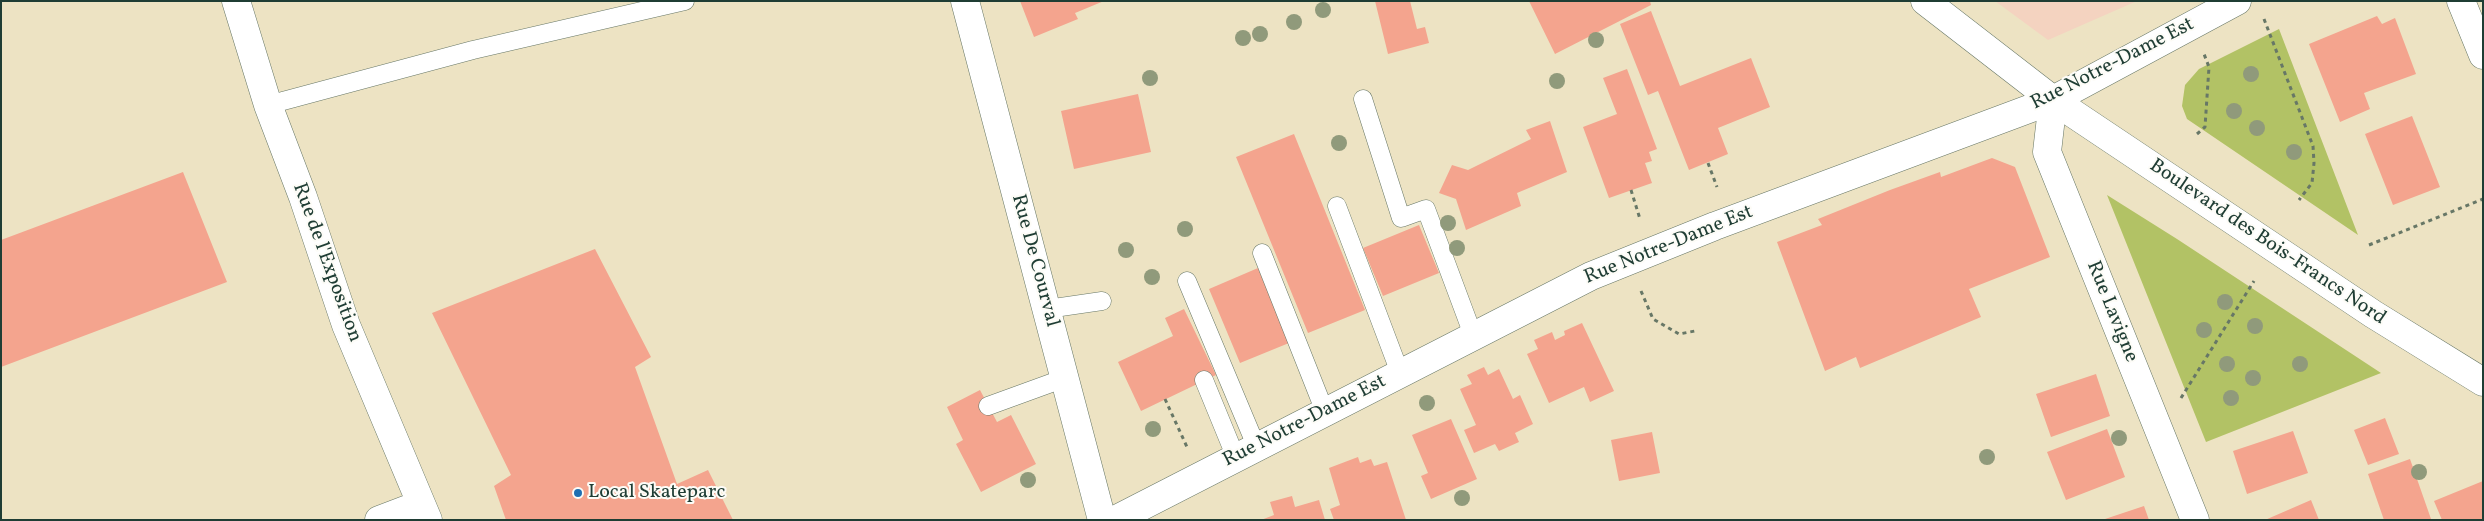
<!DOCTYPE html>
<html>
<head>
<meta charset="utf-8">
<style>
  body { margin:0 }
  #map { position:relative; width:2484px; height:521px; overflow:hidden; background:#ede3c3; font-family:Vollkorn,serif }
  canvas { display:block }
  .frame { position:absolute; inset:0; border:2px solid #1f3d34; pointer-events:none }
</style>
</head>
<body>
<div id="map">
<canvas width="2484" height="521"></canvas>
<div class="frame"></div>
</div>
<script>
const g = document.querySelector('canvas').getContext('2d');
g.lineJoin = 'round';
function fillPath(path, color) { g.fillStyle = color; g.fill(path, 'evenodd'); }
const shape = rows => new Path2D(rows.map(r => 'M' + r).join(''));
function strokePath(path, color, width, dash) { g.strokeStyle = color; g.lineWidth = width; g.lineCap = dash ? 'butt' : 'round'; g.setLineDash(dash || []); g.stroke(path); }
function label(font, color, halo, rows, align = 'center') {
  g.font = font + ' Vollkorn,serif'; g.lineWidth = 4; g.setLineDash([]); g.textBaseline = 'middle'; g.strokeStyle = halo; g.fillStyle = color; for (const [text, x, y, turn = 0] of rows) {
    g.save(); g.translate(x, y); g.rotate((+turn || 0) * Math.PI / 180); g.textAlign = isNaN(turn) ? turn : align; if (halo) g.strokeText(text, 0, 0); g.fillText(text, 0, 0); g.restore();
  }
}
const built = shape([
  [1995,1,2137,1,2048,40]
]);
const green = shape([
  [2279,29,2358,235,2187,119,2182,106,2185,85,2199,69],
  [2107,195,2177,239,2381,373,2206,442]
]);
const building = shape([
  [1020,1,1104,1,1075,13,1078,19,1034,37],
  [1375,1,1410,1,1417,29,1425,27,1429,43,1388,54],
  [1529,1,1650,1,1651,5,1555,54],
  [1651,11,1680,86,1751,58,1770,107,1718,128,1728,154,1689,170,1658,91,1648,95,1620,24],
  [2377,16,2382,24,2395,18,2416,74,2364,93,2370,109,2340,122,2309,44],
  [1627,69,1657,149,1649,152,1652,161,1645,163,1652,183,1609,198,1583,127,1617,114,1603,78],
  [1138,94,1151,152,1074,169,1061,111],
  [2412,116,2440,187,2393,205,2365,134],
  [1550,121,1567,172,1517,193,1521,206,1466,230,1456,199,1439,193,1452,165,1468,170,1531,139,1526,130],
  [1294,134,1365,310,1308,333,1236,157],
  [1992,158,2015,167,2050,257,1969,289,1981,317,1860,368,1856,357,1825,371,1777,242,1822,225,1818,219,1890,190,1940,172,1941,177],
  [183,172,227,282,1,367,1,240],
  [1419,225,1439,273,1383,296,1363,248],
  [595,249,651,357,635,367,677,484,708,470,733,520,506,520,494,486,511,475,432,313],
  [1258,268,1289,343,1240,363,1209,289],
  [1184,309,1216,375,1141,411,1118,362,1173,336,1165,318],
  [1582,323,1614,391,1590,402,1584,387,1549,403,1527,354,1538,349,1534,340,1552,332,1555,340,1565,335,1564,331],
  [1484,367,1488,375,1499,369,1513,399,1520,395,1533,424,1515,433,1519,442,1499,451,1495,444,1474,453,1464,430,1476,425,1460,389,1472,384,1467,375],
  [2096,374,2110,416,2051,437,2036,394],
  [980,390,997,422,1011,415,1036,464,981,492,956,444,963,440,947,407],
  [2385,418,2399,454,2368,465,2354,430],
  [1451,419,1477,479,1431,499,1421,476,1428,473,1412,435],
  [2107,429,2125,477,2066,500,2047,452],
  [2293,431,2308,473,2247,494,2233,451],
  [1652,432,1660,473,1619,481,1611,440],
  [1358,457,1360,463,1371,459,1374,466,1387,462,1406,520,1334,520,1330,509,1340,505,1329,468],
  [2410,459,2431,519,2384,520,2368,474],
  [2483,481,2483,520,2442,520,2434,501],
  [1292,496,1295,507,1319,500,1325,520,1261,520,1274,515,1270,502],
  [2311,500,2319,520,2265,520],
  [2144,506,2149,520,2105,520,2105,519]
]);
const path = shape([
  [2264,19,2313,146,2314,163,2312,183,2299,200],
  [2197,134,2205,127,2209,67,2204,54],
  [1708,163,1717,187],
  [1631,190,1640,219],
  [2369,245,2483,199],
  [1641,291,1653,319,1679,334,1695,331],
  [2181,398,2254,281],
  [1165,399,1187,447]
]);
const service = shape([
  [1363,99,1401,218,1426,209,1473,335],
  [268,105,473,50,685,1],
  [1337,206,1400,373],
  [1262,253,1325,412],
  [1187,281,1257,448],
  [1047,309,1102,301],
  [1204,380,1236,458],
  [988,406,1065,378]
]);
const minor = shape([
  [236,1,268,105,303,197,346,325,428,520],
  [965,1,1102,520],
  [2461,1,2483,55],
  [2053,100,2047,152,2195,520],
  [379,520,421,504]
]);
const tertiary = shape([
  [1925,1,2053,100,2373,314,2483,382],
  [1115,520,1591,276,1715,226,2053,100,2237,1]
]);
const trees = [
  [1323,10],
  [1294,22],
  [1260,34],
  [1243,38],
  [1596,40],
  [2251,74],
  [1150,78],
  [1557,81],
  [2234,111],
  [2257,128],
  [1339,143],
  [2294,152],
  [1448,223],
  [1185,229],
  [1457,248],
  [1126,250],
  [1152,277],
  [2225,302],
  [2255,326],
  [2204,330],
  [2227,364],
  [2300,364],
  [2253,378],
  [2231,398],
  [1427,403],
  [1153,429],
  [2119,438],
  [1987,457],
  [2419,472],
  [1028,480],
  [1462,498]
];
const markers = [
  [578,493,5,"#1f6fb2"]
];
const streetNames = [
  ["Rue Notre-Dame Est",2113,65,-27],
  ["Boulevard des Bois-Francs Nord",2267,243,34],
  ["Rue Notre-Dame Est",1669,246,-22],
  ["Rue De Courval",1034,261,75],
  ["Rue de l'Exposition",326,263,70],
  ["Rue Lavigne",2111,312,68],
  ["Rue Notre-Dame Est",1305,422,-27]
];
const poiNames = [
  ["Local Skateparc",588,493]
];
fillPath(built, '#f4d3c0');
fillPath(green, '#b2c265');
fillPath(building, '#f4a48e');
strokePath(service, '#677766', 19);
strokePath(minor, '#677766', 29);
strokePath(tertiary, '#677766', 29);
strokePath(path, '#677766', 3, [4, 4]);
strokePath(service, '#fff', 18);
strokePath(minor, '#fff', 28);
strokePath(tertiary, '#fff', 28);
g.fillStyle = '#909a7b';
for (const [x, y] of trees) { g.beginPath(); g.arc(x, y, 8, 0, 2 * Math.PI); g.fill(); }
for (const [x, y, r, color] of markers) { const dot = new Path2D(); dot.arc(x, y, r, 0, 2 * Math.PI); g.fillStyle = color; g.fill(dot); strokePath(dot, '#fdfcf7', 2); }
label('20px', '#1f3d34', '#fdfcf7', streetNames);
label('20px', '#1f3d34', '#fdfcf7', poiNames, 'left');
</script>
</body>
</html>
